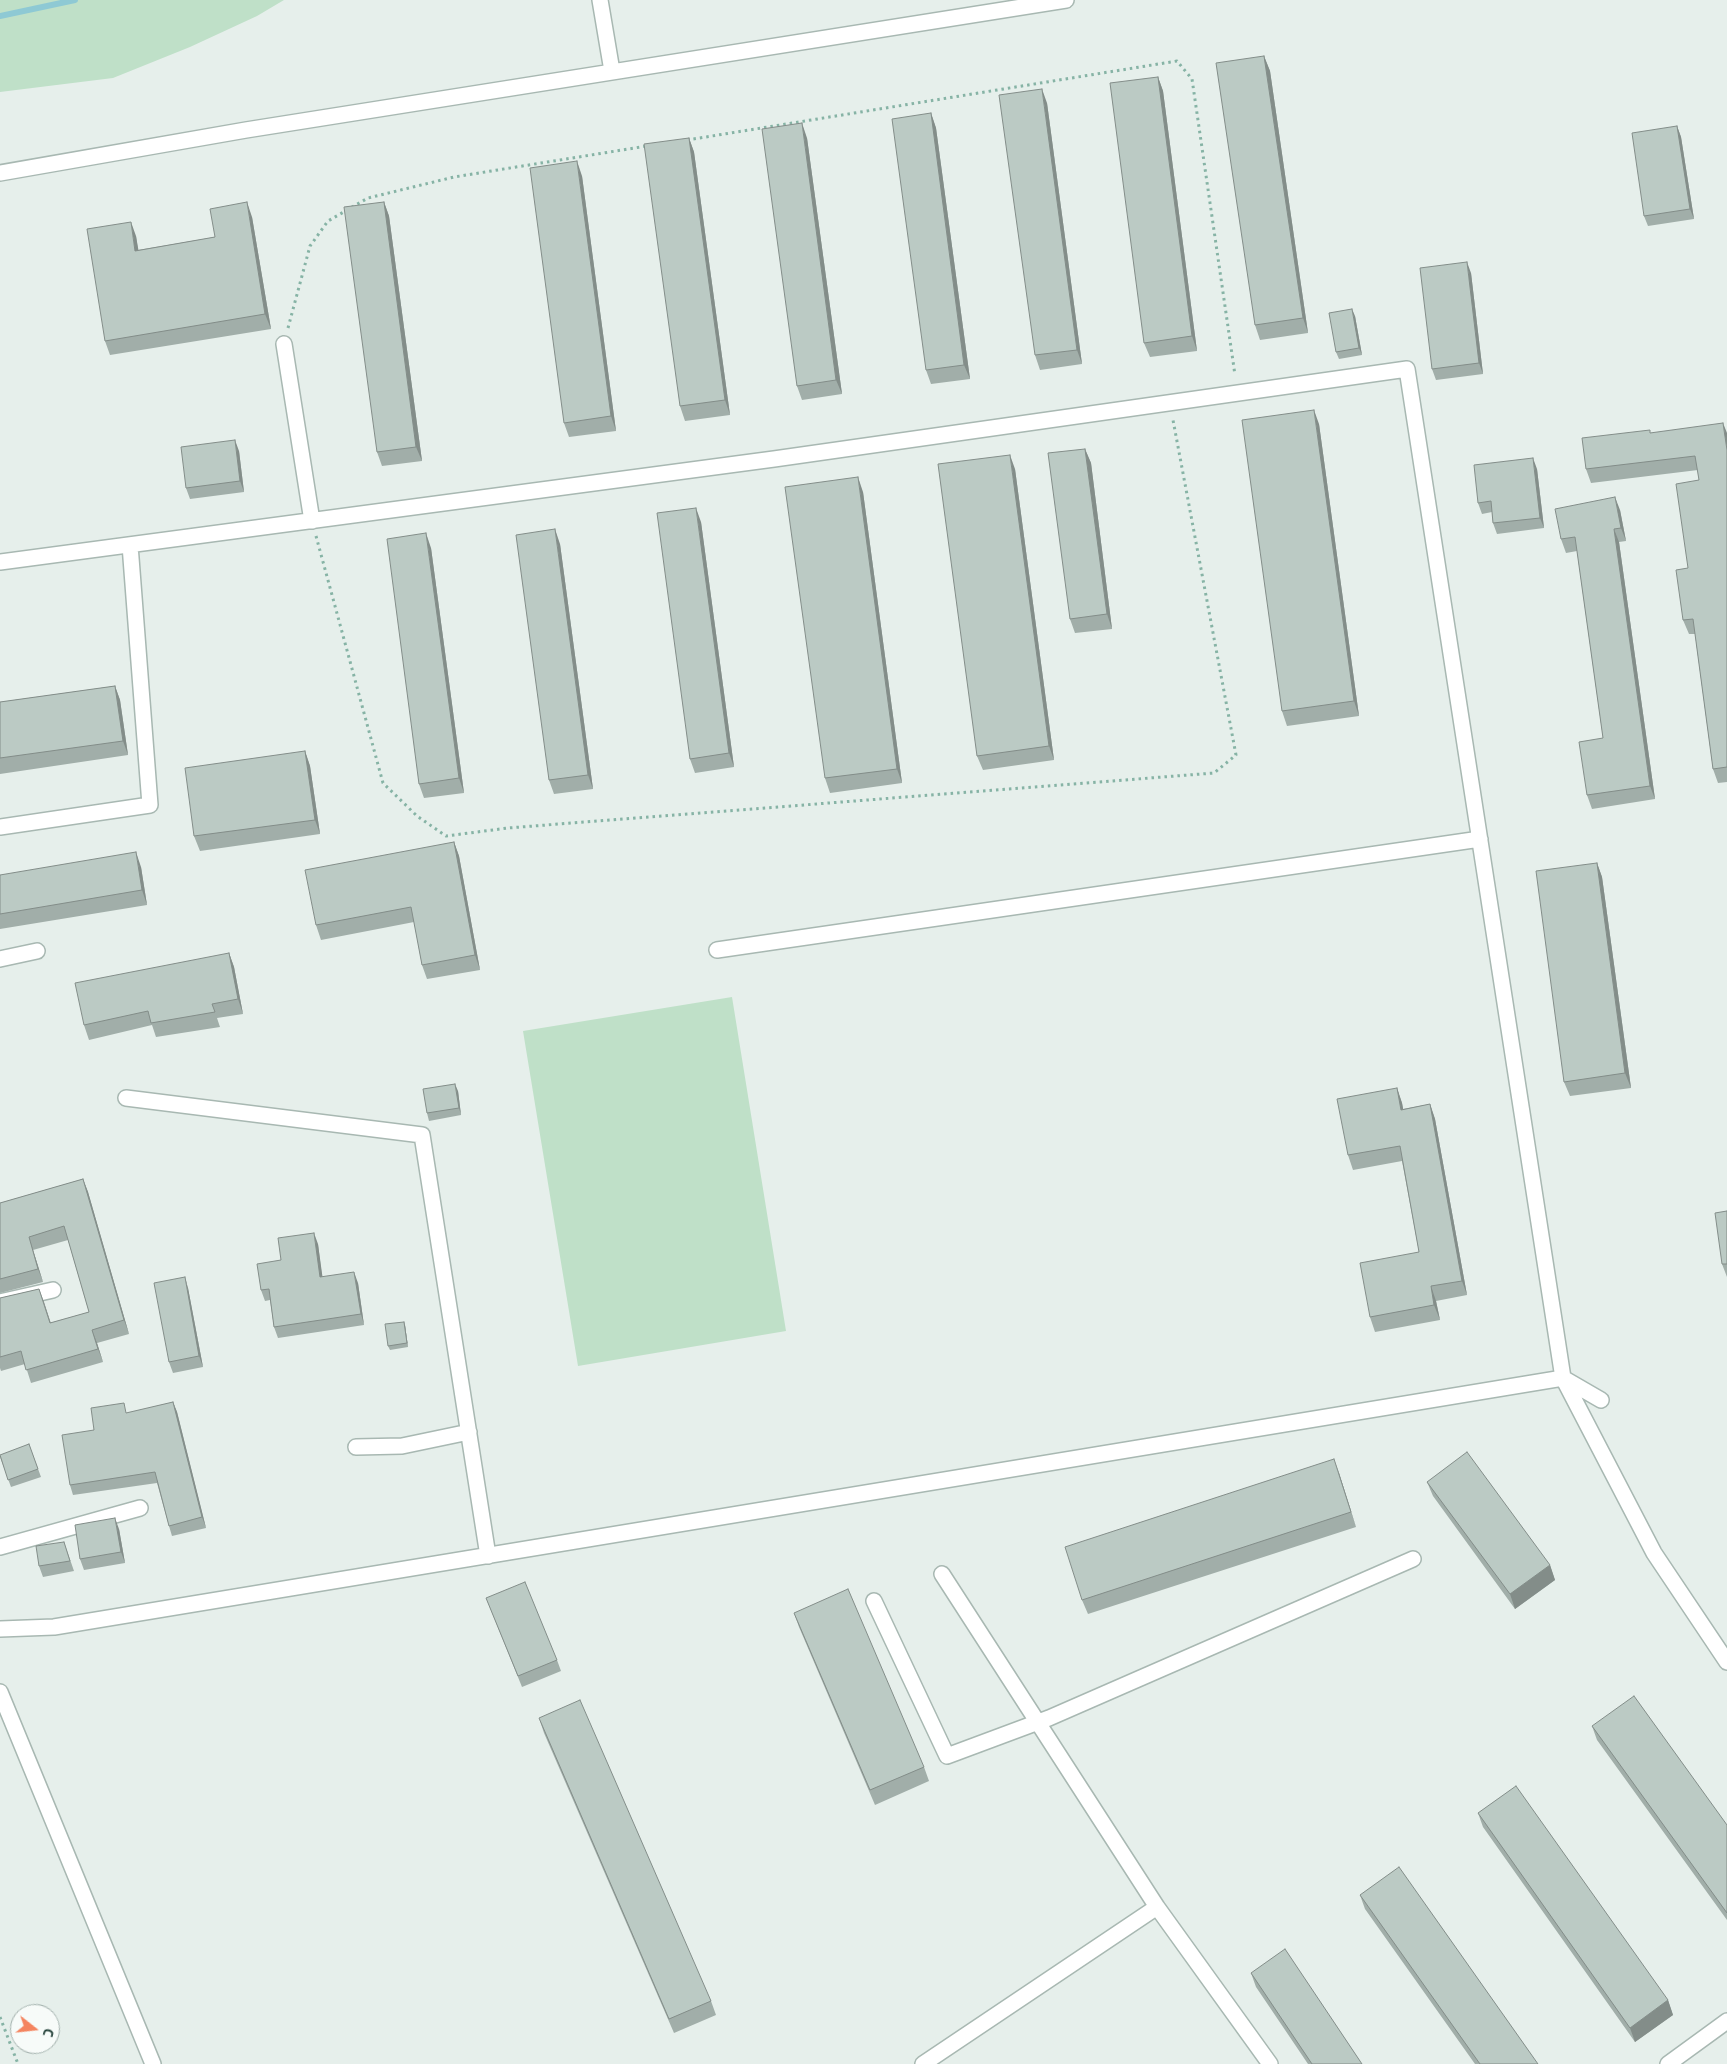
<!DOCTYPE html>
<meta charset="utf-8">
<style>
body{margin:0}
#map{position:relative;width:1727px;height:2064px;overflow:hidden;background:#e6efeb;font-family:"PT Sans",sans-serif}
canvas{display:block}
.north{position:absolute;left:10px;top:2004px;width:50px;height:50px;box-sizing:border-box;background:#f7fbf9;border:1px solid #a3b1ad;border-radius:50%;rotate:106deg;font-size:14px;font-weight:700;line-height:20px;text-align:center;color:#24423a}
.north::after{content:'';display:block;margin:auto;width:18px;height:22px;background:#f4845f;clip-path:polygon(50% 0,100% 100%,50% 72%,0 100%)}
</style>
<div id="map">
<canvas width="1727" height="2064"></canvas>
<div class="north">С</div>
</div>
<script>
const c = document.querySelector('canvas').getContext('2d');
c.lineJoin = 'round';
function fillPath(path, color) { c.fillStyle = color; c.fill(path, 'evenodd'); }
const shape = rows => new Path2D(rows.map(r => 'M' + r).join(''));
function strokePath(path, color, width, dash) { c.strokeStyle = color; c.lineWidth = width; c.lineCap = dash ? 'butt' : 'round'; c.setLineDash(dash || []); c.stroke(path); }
const green = shape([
 [0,0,284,0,257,16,190,47,113,78,0,92],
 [732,997,786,1331,578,1366,523,1031]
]);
const stream = shape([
 [0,16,75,0]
]);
const path = shape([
 [687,140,1177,61,1192,79,1235,375],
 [288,328,310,246,328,221,368,198,454,177,647,146],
 [316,536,383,783,417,816,446,836,508,828,1214,773,1236,755,1173,420],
 [0,2017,18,2064]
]);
const minor = shape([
 [600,0,612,71],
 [0,173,246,130,1066,0],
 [284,344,312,521],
 [0,562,774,459,1407,369,1563,1378,1654,1553,1727,1662],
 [0,827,150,805,130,545],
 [717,950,1480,839],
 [0,959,37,951],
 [126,1098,422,1135,488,1556],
 [0,1302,53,1290],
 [356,1447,402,1446,469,1432],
 [0,1547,140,1508],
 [874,1601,947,1756,1049,1718,1413,1559],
 [0,1629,54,1627,1563,1378,1601,1400],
 [0,1692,153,2064],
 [1157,1907,1270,2064],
 [923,2064,1157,1907,942,1574],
 [1668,2064,1727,2021]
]);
const wall = shape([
 [1264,56,1270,71,1308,333,1260,340,1255,325],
 [1158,77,1163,91,1197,351,1150,357,1144,343],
 [1047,103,1082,364,1040,370,1035,355],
 [931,113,936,128,970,379,931,384,926,370],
 [1677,126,1681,137,1694,219,1648,226,1644,216],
 [689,138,694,152,730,415,685,421,680,406],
 [807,138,842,394,802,400,797,386],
 [582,176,616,431,569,437,564,423],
 [384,202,389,216,422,461,382,466,377,452],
 [252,217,271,329,110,355,105,341,136,236,138,250,215,237],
 [1471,273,1483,374,1436,380,1432,369],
 [1355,316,1362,355,1339,359,1336,352],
 [1319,424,1359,716,1287,726,1282,711],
 [1651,433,1727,433,1727,782,1718,783,1713,769,1695,634,1689,634,1683,620,1688,568,1699,480,1698,470,1591,483,1586,469],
 [1085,449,1091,463,1112,629,1075,633,1070,619],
 [239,451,244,492,190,499,186,488],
 [1015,469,1054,760,983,770,977,756],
 [1537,469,1544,528,1497,534,1493,523,1492,512,1482,514,1478,503],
 [863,492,902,783,830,793,825,778],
 [1620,510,1626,541,1619,542,1655,799,1592,809,1587,795,1603,738,1577,551,1566,553,1561,539],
 [701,522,734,767,695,773,690,759],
 [560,544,593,789,554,794,549,780],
 [431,548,464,793,424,798,419,784],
 [115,686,120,700,128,755,0,774,0,702],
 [305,751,310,766,320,834,200,851,194,836],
 [454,842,459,856,480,970,427,979,422,965,414,922,321,940,316,925],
 [1597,863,1602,877,1631,1088,1570,1096,1564,1082],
 [141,867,147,905,0,929,0,875],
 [229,953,234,967,243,1014,217,1018,220,1027,156,1037,152,1025,89,1040,84,1025],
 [1397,1088,1402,1103,1403,1109,1430,1104,1435,1119,1467,1295,1436,1301,1440,1320,1375,1332,1370,1317,1419,1252,1402,1161,1353,1170,1348,1155],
 [458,1091,461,1115,429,1121,427,1113],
 [83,1179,88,1192,129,1334,97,1343,103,1362,31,1383,25,1364,1,1371,0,1368,0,1298,39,1289,50,1323,89,1312,68,1240,33,1250,43,1282,0,1293,0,1203],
 [1727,1211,1727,1277,1722,1264],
 [318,1244,322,1277,358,1283,364,1325,278,1338,274,1327,270,1300,265,1301,261,1290,281,1260],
 [188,1288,203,1367,173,1373,169,1362],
 [404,1322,405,1325,408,1347,390,1350,388,1346],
 [173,1402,177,1412,206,1528,172,1536,169,1526,157,1483,73,1495,70,1485,94,1430,128,1413],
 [29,1444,41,1477,11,1487,0,1457],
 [1339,1473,1356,1527,1088,1614,1082,1600],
 [1427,1482,1550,1565,1555,1580,1515,1609,1433,1496],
 [119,1529,125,1563,84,1570,80,1559],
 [64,1542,74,1571,43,1577,39,1566],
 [486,1598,557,1660,561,1671,522,1687],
 [794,1613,924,1767,929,1781,875,1805,799,1627],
 [539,1718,711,2001,716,2015,674,2033,544,1733],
 [1592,1726,1727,1825,1727,1920,1597,1740],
 [1478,1813,1668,2000,1673,2015,1635,2042,1483,1827],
 [1360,1895,1538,2064,1475,2064,1365,1909],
 [1251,1973,1362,2064,1308,2064,1256,1987]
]);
const shadedWall = shape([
 [1264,56,1270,71,1308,333,1303,318],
 [1158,77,1163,91,1197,351,1192,336],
 [1042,89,1047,103,1082,364,1077,350],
 [931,113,936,128,970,379,964,365],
 [802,123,807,138,842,394,836,380],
 [1677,126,1681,137,1694,219,1690,209],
 [689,138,694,152,730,415,725,400],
 [577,161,582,176,616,431,611,416],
 [247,202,252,217,271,329,265,314],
 [384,202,389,216,422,461,416,447],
 [131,222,136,236,141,265,135,251],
 [1467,262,1471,273,1483,374,1479,363],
 [1352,309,1355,316,1362,355,1359,348],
 [1314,410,1319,424,1359,716,1354,701],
 [1723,423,1727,433,1727,450],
 [235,440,239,451,244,492,240,481],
 [1085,449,1091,463,1112,629,1107,614],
 [1010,455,1015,469,1054,760,1049,746],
 [1533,458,1537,469,1544,528,1540,518],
 [858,477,863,492,902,783,897,769],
 [1615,497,1620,510,1626,541,1621,528],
 [696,508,701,522,734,767,729,753],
 [555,529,560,544,593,789,588,775],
 [1614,529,1619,542,1655,799,1650,786],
 [426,533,431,548,464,793,459,778],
 [115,686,120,700,128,755,123,741],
 [305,751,310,766,320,834,315,820],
 [454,842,459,856,480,970,475,955],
 [136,852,141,867,147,905,142,890],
 [1597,863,1602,877,1631,1088,1625,1073],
 [229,953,234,967,243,1014,238,999],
 [455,1084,458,1091,461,1115,459,1108],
 [1397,1088,1402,1103,1406,1124,1401,1110],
 [1430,1104,1435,1119,1467,1295,1462,1281],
 [83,1179,88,1192,129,1334,124,1320],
 [314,1233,318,1244,324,1288,320,1277],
 [29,1237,33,1250,43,1282,38,1269],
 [354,1272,358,1283,364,1325,361,1314],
 [185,1277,188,1288,203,1367,199,1356],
 [1431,1286,1436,1301,1440,1320,1434,1305],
 [39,1289,44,1302,55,1336,50,1323],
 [404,1322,405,1325,408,1347,407,1343],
 [92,1330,97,1343,103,1362,98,1349],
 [173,1402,177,1412,206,1528,202,1517],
 [1334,1459,1339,1473,1356,1527,1351,1512],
 [115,1518,119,1529,125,1563,121,1552],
 [1550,1565,1555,1580,1515,1609,1510,1594],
 [1668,2000,1673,2015,1635,2042,1630,2028]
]);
const building = shape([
 [1264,56,1303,318,1255,325,1216,63,1264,56],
 [1158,77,1192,336,1144,343,1110,83,1158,77],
 [1042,89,1077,350,1035,355,999,95,1042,89],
 [931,113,964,365,926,370,892,119,931,113],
 [802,123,836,380,797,386,762,129,802,123],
 [1677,126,1690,209,1644,216,1632,133,1677,126],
 [689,138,725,400,680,406,644,144,689,138],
 [577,161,611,416,564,423,530,168,577,161],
 [247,202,265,314,105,341,87,229,131,222,135,251,215,237,210,209,247,202],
 [384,202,416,447,377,452,344,207,384,202],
 [1467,262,1479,363,1432,369,1420,268,1467,262],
 [1352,309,1359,348,1336,352,1329,313,1352,309],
 [1314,410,1354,701,1282,711,1242,420,1314,410],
 [1723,423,1727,450,1727,767,1713,769,1693,619,1683,620,1676,570,1688,568,1676,484,1699,480,1695,456,1586,469,1582,438,1650,430,1650,433,1723,423],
 [235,440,240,481,186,488,181,447,235,440],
 [1085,449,1107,614,1070,619,1048,453,1085,449],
 [1010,455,1049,746,977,756,938,464,1010,455],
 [1533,458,1540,518,1493,523,1491,501,1478,503,1474,465,1533,458],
 [858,477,897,769,825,778,785,487,858,477],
 [1615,497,1621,528,1614,529,1650,786,1587,795,1579,742,1603,738,1575,537,1561,539,1555,509,1615,497],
 [696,508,729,753,690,759,657,513,696,508],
 [555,529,588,775,549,780,516,535,555,529],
 [426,533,459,778,419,784,387,539,426,533],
 [115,686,123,741,0,758,0,702,115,686],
 [305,751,315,820,194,836,185,768,305,751],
 [454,842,475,955,422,965,411,907,316,925,305,870,454,842],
 [136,852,142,890,0,914,0,875,136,852],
 [1597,863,1625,1073,1564,1082,1536,871,1597,863],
 [229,953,238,999,212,1004,215,1012,151,1023,148,1011,84,1025,75,983,229,953],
 [455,1084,459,1108,427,1113,423,1089,455,1084],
 [1397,1088,1401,1110,1430,1104,1462,1281,1431,1286,1434,1305,1370,1317,1360,1263,1419,1252,1400,1146,1348,1155,1337,1099,1397,1088],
 [83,1179,124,1320,92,1330,98,1349,26,1370,21,1351,0,1357,0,1298,39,1289,50,1323,89,1312,64,1226,29,1237,38,1269,0,1279,0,1203,83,1179],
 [1727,1211,1727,1264,1722,1264,1715,1213,1727,1211],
 [314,1233,320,1277,354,1272,361,1314,274,1327,269,1289,261,1290,257,1264,281,1260,278,1238,314,1233],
 [185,1277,199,1356,169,1362,154,1283,185,1277],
 [404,1322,407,1343,388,1346,385,1324,404,1322],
 [173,1402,202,1517,169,1526,155,1472,70,1485,62,1435,94,1430,91,1408,124,1403,126,1413,173,1402],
 [29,1444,38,1469,8,1480,0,1455,29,1444],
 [1467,1452,1550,1565,1510,1594,1427,1482,1467,1452],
 [1334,1459,1351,1512,1082,1600,1065,1547,1334,1459],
 [115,1518,121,1552,80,1559,75,1525,115,1518],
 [64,1542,70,1561,39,1566,36,1546,64,1542],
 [525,1582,557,1660,518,1676,486,1598,525,1582],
 [848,1589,924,1767,870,1790,794,1613,848,1589],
 [1634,1696,1727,1825,1727,1913,1592,1726,1634,1696],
 [580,1700,711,2001,669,2019,539,1718,580,1700],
 [1516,1786,1668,2000,1630,2028,1478,1813,1516,1786],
 [1399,1867,1538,2064,1480,2064,1360,1895,1399,1867],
 [1285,1949,1362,2064,1312,2064,1251,1973,1285,1949]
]);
fillPath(green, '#bfe0c8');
strokePath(stream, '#8ec9d4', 6);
strokePath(minor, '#a8b8b2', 18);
strokePath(path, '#86b3a5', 3, [2.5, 4]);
strokePath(minor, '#fff', 15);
fillPath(wall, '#a1aea9');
fillPath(shadedWall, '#838d89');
fillPath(building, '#bbcac4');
strokePath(building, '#838d89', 1);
</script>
